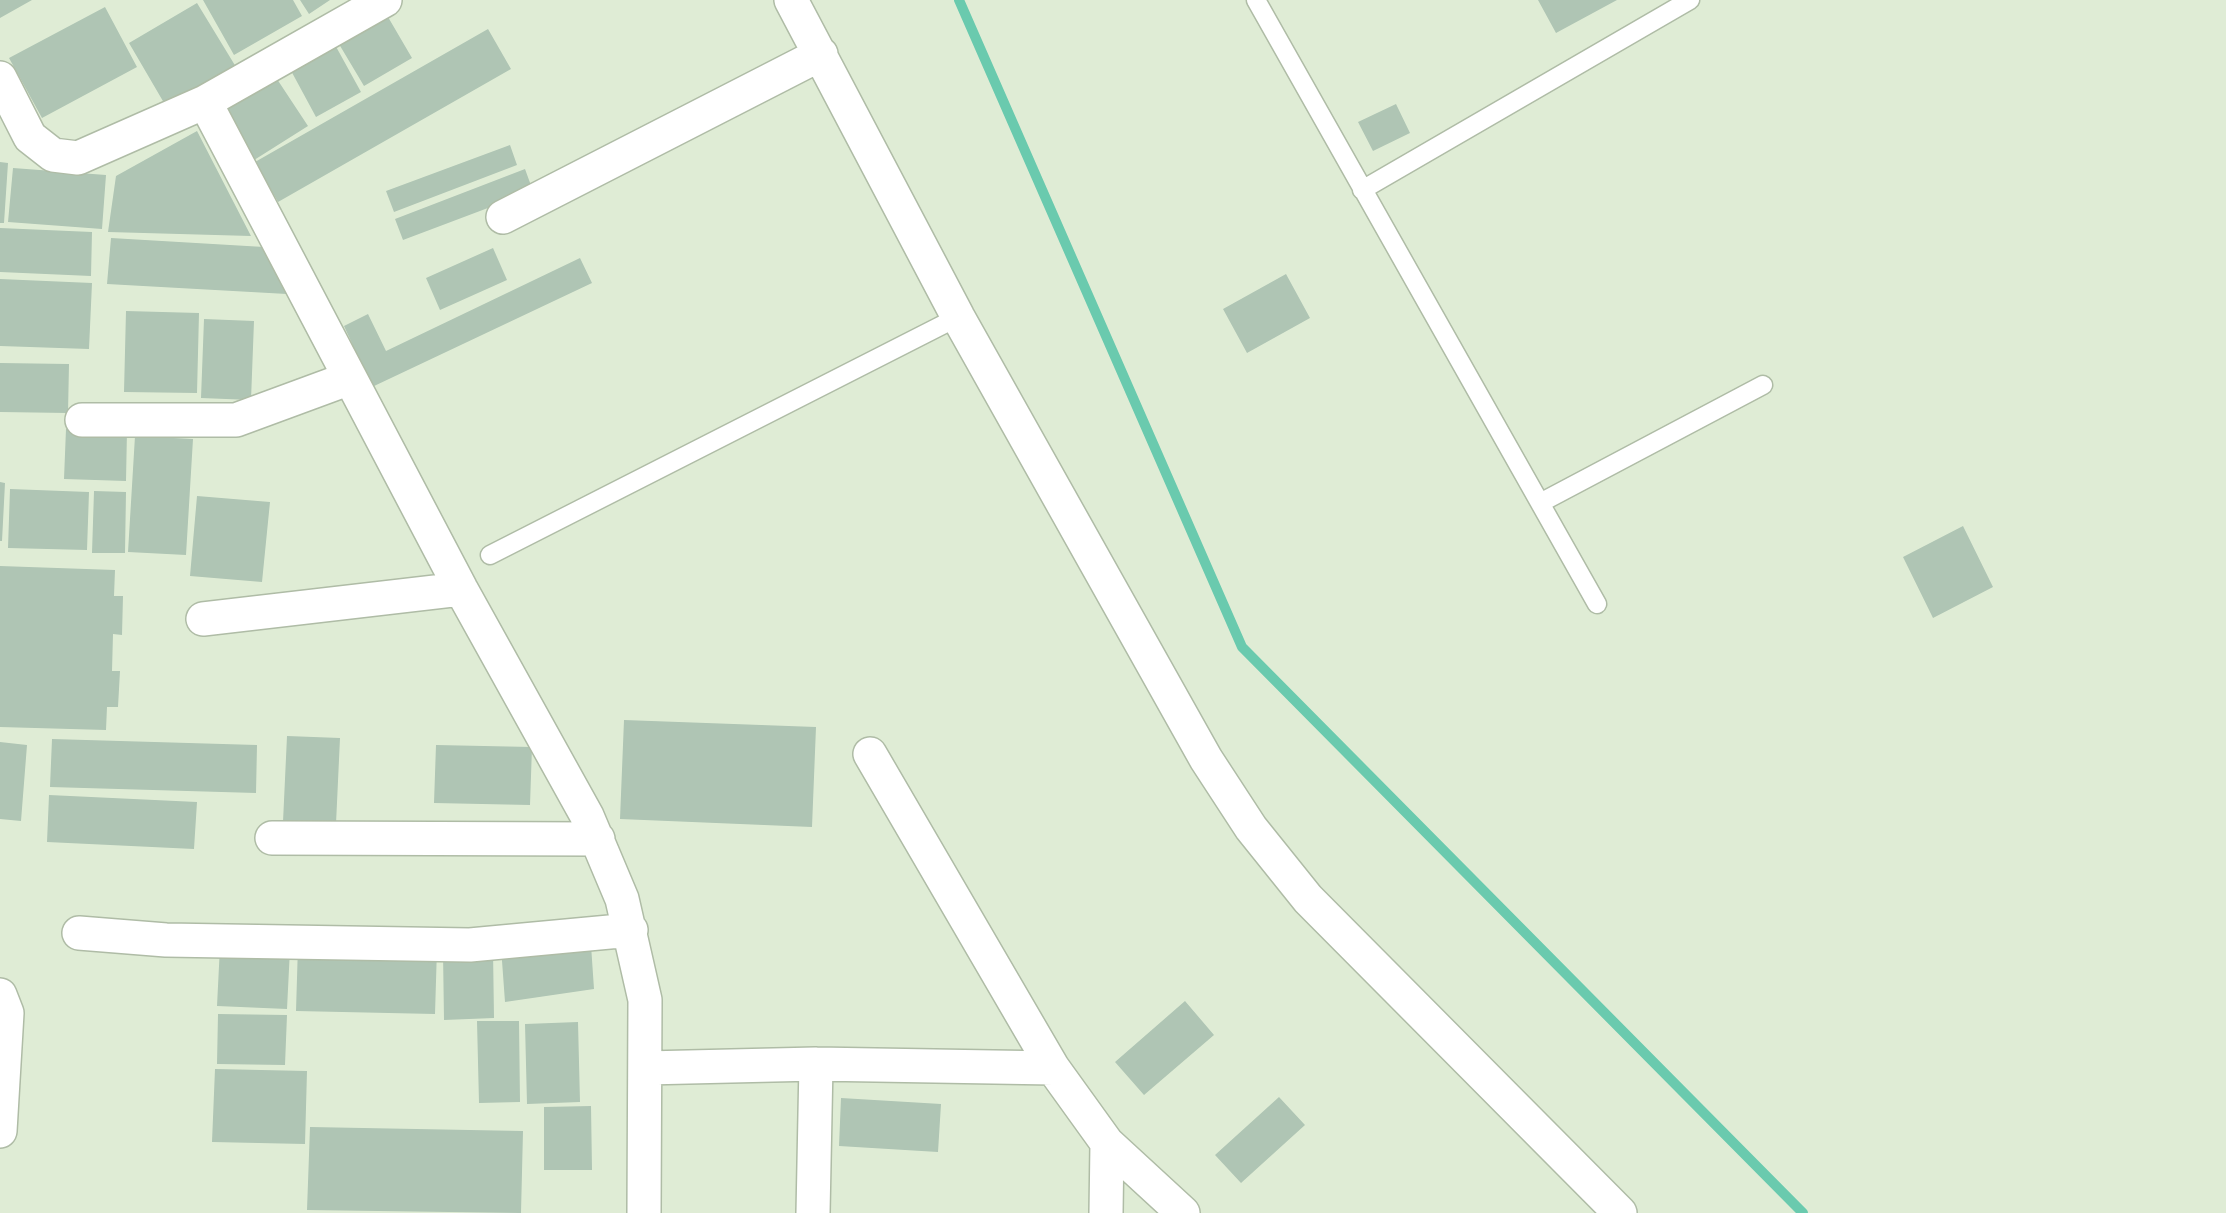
<!DOCTYPE html>
<style>
body{margin:0}
canvas{display:block;background:#dfecd5}
</style>
<canvas width="2226" height="1213"></canvas>
<script>
const c = document.querySelector('canvas').getContext('2d');
c.lineJoin = 'round';
const shape = rows => new Path2D(rows.map(r => 'M' + r).join(''));
function strokePath(path, color, width, dash) { c.strokeStyle = color; c.lineWidth = width; c.lineCap = dash ? 'butt' : 'round'; c.setLineDash(dash || []); c.stroke(path); }
function fillPath(path, color) { c.fillStyle = color; c.fill(path, 'evenodd'); }
const stream = shape([
 [959,0,1242,647,1803,1213]
]);
const building = shape([
 [0,0,32,0,0,18],
 [203,0,293,0,302,16,234,55],
 [300,0,330,0,309,14],
 [1538,0,1617,0,1556,33],
 [197,3,236,67,167,108,129,43],
 [381,5,412,58,364,86,333,34],
 [105,7,137,67,42,118,9,58],
 [488,29,511,69,278,202,255,162],
 [334,43,361,92,316,117,289,67],
 [275,76,308,126,251,162,218,111],
 [1396,104,1410,133,1373,151,1358,122],
 [197,131,251,236,108,232,116,176],
 [510,145,517,165,394,212,386,191],
 [0,162,8,163,4,223,0,223],
 [13,168,106,175,102,229,8,222],
 [525,169,533,191,403,240,395,219],
 [0,228,92,232,91,276,0,272],
 [111,238,264,247,287,294,107,284],
 [493,248,507,280,440,310,426,278],
 [580,258,592,283,372,387,344,326,368,314,386,351],
 [1286,274,1310,318,1247,353,1223,309],
 [0,279,92,283,89,349,0,346],
 [126,311,199,313,197,393,124,392],
 [204,319,254,321,251,400,201,398],
 [0,363,69,364,68,413,0,412],
 [66,429,127,430,126,481,64,479],
 [135,436,193,439,186,555,128,552],
 [0,482,5,483,2,541,0,541],
 [10,489,89,492,87,550,8,548],
 [94,491,126,492,125,553,92,553],
 [197,496,270,502,262,582,190,576],
 [1963,526,1993,587,1933,618,1903,557],
 [0,566,115,570,114,596,123,596,122,635,113,634,112,671,120,671,118,707,107,707,106,730,0,727],
 [624,720,816,727,812,827,620,819],
 [287,736,340,738,336,824,283,822],
 [52,739,257,745,256,793,50,787],
 [0,742,27,745,21,821,0,819],
 [436,745,532,747,530,805,434,803],
 [49,795,197,802,194,849,47,842],
 [298,945,437,948,435,1014,296,1011],
 [591,945,594,989,505,1002,501,947],
 [220,946,290,949,287,1009,217,1006],
 [493,950,494,1018,444,1020,443,952],
 [1185,1001,1214,1035,1144,1095,1115,1062],
 [218,1014,287,1015,285,1065,217,1064],
 [477,1021,519,1021,520,1102,479,1103],
 [578,1022,580,1102,527,1104,525,1024],
 [215,1069,307,1071,305,1144,212,1142],
 [1279,1097,1305,1125,1241,1183,1215,1155],
 [841,1098,941,1104,938,1152,839,1146],
 [591,1106,592,1170,544,1170,544,1107],
 [310,1127,523,1131,521,1213,307,1210]
]);
const lane = shape([
 [1256,0,1597,604],
 [1362,190,1690,0],
 [1540,503,1763,385],
 [490,555,958,317]
]);
const street = shape([
 [791,0,958,317,1206,759,1251,828,1308,899,1620,1213],
 [0,78,30,137,53,155,78,158,205,102,385,0],
 [205,102,461,589,587,816,622,899,645,1000,644,1213],
 [503,217,821,54],
 [82,420,236,420,350,378],
 [203,619,461,589],
 [870,754,1053,1068,1107,1143,1183,1213],
 [272,838,598,839],
 [79,933,166,940,470,945,631,930],
 [0,995,7,1013,0,1131],
 [646,1068,816,1064,1053,1068],
 [813,1213,816,1064],
 [1106,1213,1107,1143]
]);
strokePath(stream, '#6acaae', 10);
fillPath(building, '#afc5b4');
strokePath(lane, '#afbca6', 21);
strokePath(street, '#afbca6', 36);
strokePath(lane, '#fff', 18);
strokePath(street, '#fff', 33);
</script>
